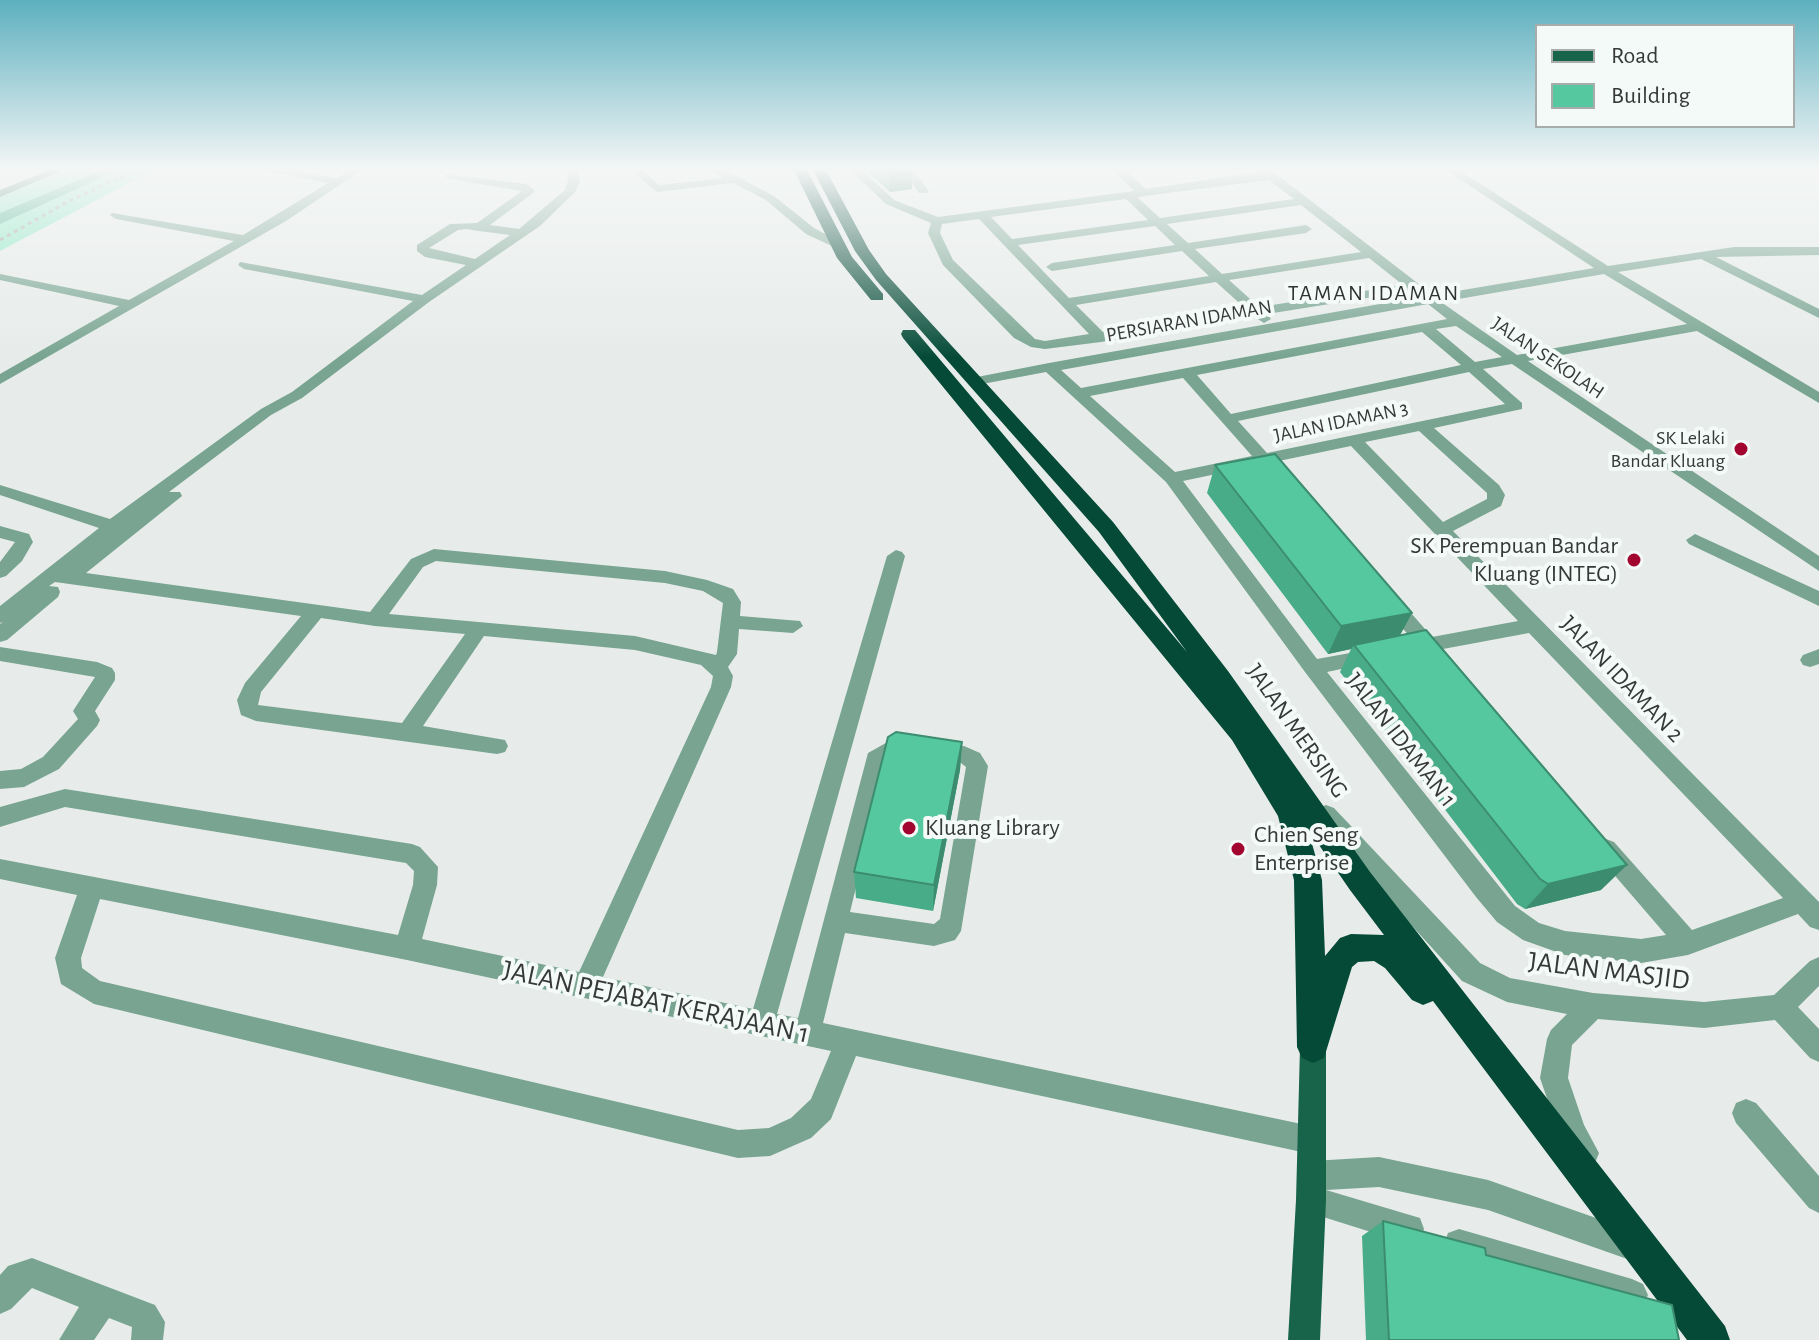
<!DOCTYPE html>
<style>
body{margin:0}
#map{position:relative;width:1819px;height:1340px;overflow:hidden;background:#e7ecea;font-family:"Alegreya Sans",sans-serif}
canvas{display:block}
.legend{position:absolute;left:1535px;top:24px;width:260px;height:104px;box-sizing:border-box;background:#f4faf7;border:2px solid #a8adab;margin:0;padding:10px 14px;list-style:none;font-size:24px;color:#363938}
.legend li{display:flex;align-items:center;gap:16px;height:40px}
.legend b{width:40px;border:2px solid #a8adab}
</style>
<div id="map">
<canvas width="1819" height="1340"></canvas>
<ul class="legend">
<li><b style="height:10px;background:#18644b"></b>Road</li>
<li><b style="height:22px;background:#55c89f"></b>Building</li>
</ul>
</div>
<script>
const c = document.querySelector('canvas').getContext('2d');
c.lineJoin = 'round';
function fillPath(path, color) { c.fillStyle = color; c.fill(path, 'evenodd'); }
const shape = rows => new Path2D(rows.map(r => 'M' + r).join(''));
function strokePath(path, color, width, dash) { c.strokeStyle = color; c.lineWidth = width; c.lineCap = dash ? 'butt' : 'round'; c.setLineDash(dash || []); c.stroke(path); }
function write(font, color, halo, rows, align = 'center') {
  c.font = font + ' "Alegreya Sans",sans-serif'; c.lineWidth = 8; c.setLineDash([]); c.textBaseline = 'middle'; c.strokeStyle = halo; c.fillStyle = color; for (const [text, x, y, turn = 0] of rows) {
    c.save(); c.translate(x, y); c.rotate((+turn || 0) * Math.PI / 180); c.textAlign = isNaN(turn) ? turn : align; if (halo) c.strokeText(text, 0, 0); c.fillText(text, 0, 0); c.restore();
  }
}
const green = shape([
 [64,170,154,170,0,251,0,197]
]);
const water = shape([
 [102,170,118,170,0,224,0,213]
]);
const path = shape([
 [0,240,69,201,137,170]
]);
const minor = shape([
 [261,170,288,170,337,178,349,170,362,170,286,221,0,384,0,374,119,306,0,280,0,274,129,300,234,241,116,219,110,215,112,213,243,235,328,183,261,170],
 [567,170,578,170,580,180,576,191,540,226,429,302,302,398,271,415,169,492,180,492,182,496,86,573,370,612,411,559,434,549,665,571,707,580,733,589,741,602,740,616,800,621,803,626,793,633,739,629,737,654,728,667,733,676,731,687,603,977,753,1009,887,556,896,550,902,552,905,556,777,1014,798,1018,868,753,893,739,964,746,980,753,988,766,961,931,955,940,934,946,845,933,823,1023,1311,1126,1321,1130,1325,1140,1321,1150,1311,1154,856,1056,831,1119,811,1138,770,1156,738,1158,94,1004,61,984,55,958,77,895,0,879,0,859,398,935,413,885,414,871,406,863,65,807,0,827,0,807,65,789,412,844,420,847,438,867,437,885,422,939,579,972,711,687,713,676,701,665,635,650,484,636,423,726,505,740,508,746,505,752,497,754,256,721,241,715,237,700,245,683,301,616,55,582,49,586,58,587,60,592,58,597,7,640,0,642,0,624,3,622,0,623,0,606,99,528,0,495,0,485,110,519,261,409,292,392,413,301,244,269,238,265,240,262,422,295,466,265,425,257,417,251,417,245,450,224,477,223,522,191,450,179,444,176,446,174,527,184,535,191,533,193,490,225,519,229,565,190,568,180,567,170],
 [466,229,479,231,510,235,475,259,429,248,458,230,466,229],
 [436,561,665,583,703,591,723,603,717,652,716,655,635,636,389,614,423,567,436,561],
 [321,618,375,626,465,634,402,723,258,705,261,692,321,618],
 [896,757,961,763,966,767,940,919,934,924,850,912,886,764,896,757],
 [100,899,407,960,831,1051,811,1099,791,1118,769,1128,738,1130,100,981,82,968,81,958,100,899],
 [630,170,642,170,659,185,723,178,711,170,725,170,774,196,814,228,844,244,834,247,806,234,766,200,733,183,657,192,630,170],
 [850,170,862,170,894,200,938,217,1134,191,1113,170,1125,170,1146,189,1271,170,1433,295,1594,268,1446,170,1459,170,1608,266,1734,247,1819,247,1819,255,1716,257,1819,309,1819,318,1701,259,1618,272,1819,392,1819,403,1697,331,1528,361,1819,556,1819,571,1512,364,1483,369,1522,403,1522,409,1434,428,1499,485,1505,495,1501,506,1453,531,1819,902,1819,930,1810,927,1798,914,1688,955,1641,963,1565,955,1523,940,1497,922,1476,897,1305,672,1166,482,1046,372,977,385,970,381,977,377,1049,363,1419,297,1411,291,1267,314,1271,319,1264,323,1253,316,1101,342,1045,349,1031,347,1014,338,943,265,928,233,931,223,886,204,850,170],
 [1269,180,1294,199,1160,218,1137,197,1269,180],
 [1126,199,1148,220,1012,239,991,217,1126,199],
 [1301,205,1361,252,1222,274,1195,249,1306,233,1312,229,1306,225,1188,243,1167,224,1301,205],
 [979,219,1089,334,1045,341,1035,339,953,260,940,233,942,224,979,219],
 [1155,226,1175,245,1052,263,1046,267,1052,271,1182,251,1209,276,1069,298,1018,245,1155,226],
 [1369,258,1403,285,1259,307,1229,280,1369,258],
 [1604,274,1687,324,1517,355,1441,302,1604,274],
 [1216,282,1246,309,1103,332,1076,305,1216,282],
 [1428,304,1447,319,1081,388,1061,370,1428,304],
 [1456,326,1502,357,1475,362,1436,329,1456,326],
 [1422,332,1461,365,1231,414,1197,375,1422,332],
 [1469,372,1505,404,1267,453,1238,421,1469,372],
 [1183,378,1222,422,1252,456,1175,472,1090,396,1183,378],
 [1419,431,1487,493,1487,499,1443,522,1365,442,1419,431],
 [1351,446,1518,621,1432,637,1397,597,1383,597,1381,602,1383,607,1414,641,1409,647,1412,652,1424,653,1435,660,1442,658,1443,649,1529,633,1783,898,1692,930,1614,842,1606,839,1598,842,1594,849,1598,856,1666,935,1641,939,1565,931,1539,923,1515,906,1327,672,1379,661,1382,656,1379,651,1372,649,1317,659,1183,481,1259,465,1272,480,1278,481,1286,476,1274,462,1351,446],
 [902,170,913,170,929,191,927,193,919,193,902,170],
 [0,526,29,534,33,542,22,561,6,576,0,578,0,562,15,542,0,538,0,526],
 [1695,534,1819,591,1819,606,1689,544,1686,540,1695,534],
 [0,647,97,662,112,668,115,673,115,680,95,711,100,720,97,726,59,769,24,787,0,789,0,771,21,769,43,757,78,719,73,711,95,677,0,661,0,647],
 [1819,649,1819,664,1810,667,1803,665,1800,660,1803,655,1819,649],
 [1326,805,1334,808,1480,963,1510,978,1593,993,1704,1002,1774,995,1810,961,1819,957,1819,986,1798,1007,1819,1029,1819,1062,1810,1058,1775,1020,1704,1028,1598,1019,1572,1045,1568,1078,1584,1125,1599,1153,1595,1163,1585,1167,1575,1163,1559,1133,1540,1078,1547,1039,1551,1030,1567,1014,1507,1002,1462,981,1318,822,1315,815,1318,808,1326,805],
 [1746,1099,1756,1103,1819,1176,1819,1213,1809,1208,1736,1123,1732,1113,1736,1103,1746,1099],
 [1379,1157,1488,1180,1633,1231,1644,1235,1648,1246,1644,1257,1633,1261,1488,1210,1379,1187,1326,1190,1420,1218,1424,1229,1420,1240,1409,1244,1301,1210,1296,1200,1301,1190,1305,1188,1297,1176,1302,1166,1312,1161,1379,1157],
 [1459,1229,1632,1279,1643,1284,1648,1295,1643,1306,1632,1311,1459,1259,1448,1255,1444,1244,1448,1233,1459,1229],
 [32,1258,155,1305,165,1322,163,1340,131,1340,132,1327,109,1318,94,1340,59,1340,79,1307,32,1288,11,1309,0,1314,0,1275,8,1266,32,1258]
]);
const major = shape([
 [49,170,64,170,0,197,0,190,49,170],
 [1313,1034,1322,1038,1326,1047,1326,1200,1320,1340,1288,1340,1296,1200,1300,1047,1304,1038,1313,1034]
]);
const highway = shape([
 [794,170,807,170,852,257,883,294,883,300,871,300,837,258,794,170],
 [813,170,826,170,869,250,886,274,1113,522,1228,671,1370,872,1725,1326,1730,1340,1687,1340,1433,1001,1423,1005,1412,1000,1385,968,1374,961,1358,962,1352,967,1324,1058,1313,1063,1302,1058,1297,1047,1294,880,1278,816,1232,740,903,338,901,334,903,330,915,330,1187,652,1099,532,876,280,855,251,813,170],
 [1308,829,1350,890,1384,935,1351,934,1340,938,1325,956,1322,880,1308,829]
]);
const wall = shape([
 [866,170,912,170,912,189,890,192],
 [1215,465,1400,636,1601,890,1525,909,1517,904,1340,672,1351,649,1328,654,1207,493],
 [962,742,960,770,933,911,856,898,854,872],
 [1383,1221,1486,1255,1679,1340,1366,1340,1362,1236]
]);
const shadedWall = shape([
 [890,170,912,170,912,189,890,192],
 [1412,613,1397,641,1354,645,1351,649,1328,654,1341,626],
 [962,742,960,770,933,911,934,885],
 [1627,865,1601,890,1525,909,1548,884]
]);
const building = shape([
 [1275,454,1412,613,1341,626,1215,465,1275,454],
 [1426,630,1627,865,1548,884,1540,879,1354,645,1426,630],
 [896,732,962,742,934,885,854,872,888,737,896,732],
 [1383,1221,1485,1248,1486,1255,1672,1305,1679,1340,1389,1340,1383,1221]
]);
const markers = [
 [1741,449,8,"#a30531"],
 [1634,560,8,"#a30531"],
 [909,828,8,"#a30531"],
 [1238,849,8,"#a30531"]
];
const farStreetnames = [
 ["PERSIARAN IDAMAN",1189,321,-10],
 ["JALAN SEKOLAH",1548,358,34],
 ["JALAN IDAMAN 3",1341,422,-12]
];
const farPoinames = [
 ["SK Lelaki",1725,438],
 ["Bandar Kluang",1725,461]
];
const farNeighbourhoodnames = [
 ["TAMAN IDAMAN",1374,293]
];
const poiNames = [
 ["SK Perempuan Bandar",1618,546,"right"],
 ["Kluang (INTEG)",1618,574,"right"],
 ["Kluang Library",925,828],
 ["Chien Seng",1254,835],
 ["Enterprise",1254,863]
];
const streetNames = [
 ["JALAN IDAMAN 2",1622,679,46],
 ["JALAN MERSING",1297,731,55],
 ["JALAN IDAMAN 1",1401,740,52]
];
const nearStreetnames = [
 ["JALAN MASJID",1609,971,7],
 ["JALAN PEJABAT KERAJAAN 1",656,1002,12]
];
fillPath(green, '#81e8c0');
fillPath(water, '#2ea981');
strokePath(path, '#989c9a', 3, [4, 4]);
fillPath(minor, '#78a491');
fillPath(major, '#18644b');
fillPath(highway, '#044a36');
fillPath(wall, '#49ac89');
fillPath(shadedWall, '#3c8c6f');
fillPath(building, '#55c89f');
strokePath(building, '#3c8c6f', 2);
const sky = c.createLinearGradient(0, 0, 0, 358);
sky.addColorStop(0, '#5db0bf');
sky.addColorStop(0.47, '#f4f6f6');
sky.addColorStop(1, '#f4f6f600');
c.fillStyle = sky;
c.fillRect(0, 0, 1819, 358);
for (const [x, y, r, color] of markers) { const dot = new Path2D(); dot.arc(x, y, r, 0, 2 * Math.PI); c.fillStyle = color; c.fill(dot); strokePath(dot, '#f4faf7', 3); }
write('20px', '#363938', '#f4faf7', farStreetnames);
write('20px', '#363938', '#f4faf7', farPoinames, 'right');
c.letterSpacing = '2px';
write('22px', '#2f3331', '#f4faf7', farNeighbourhoodnames);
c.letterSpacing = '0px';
write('24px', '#363938', '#f4faf7', poiNames, 'left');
write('24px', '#363938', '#f4faf7', streetNames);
write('28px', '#363938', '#f4faf7', nearStreetnames);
</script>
